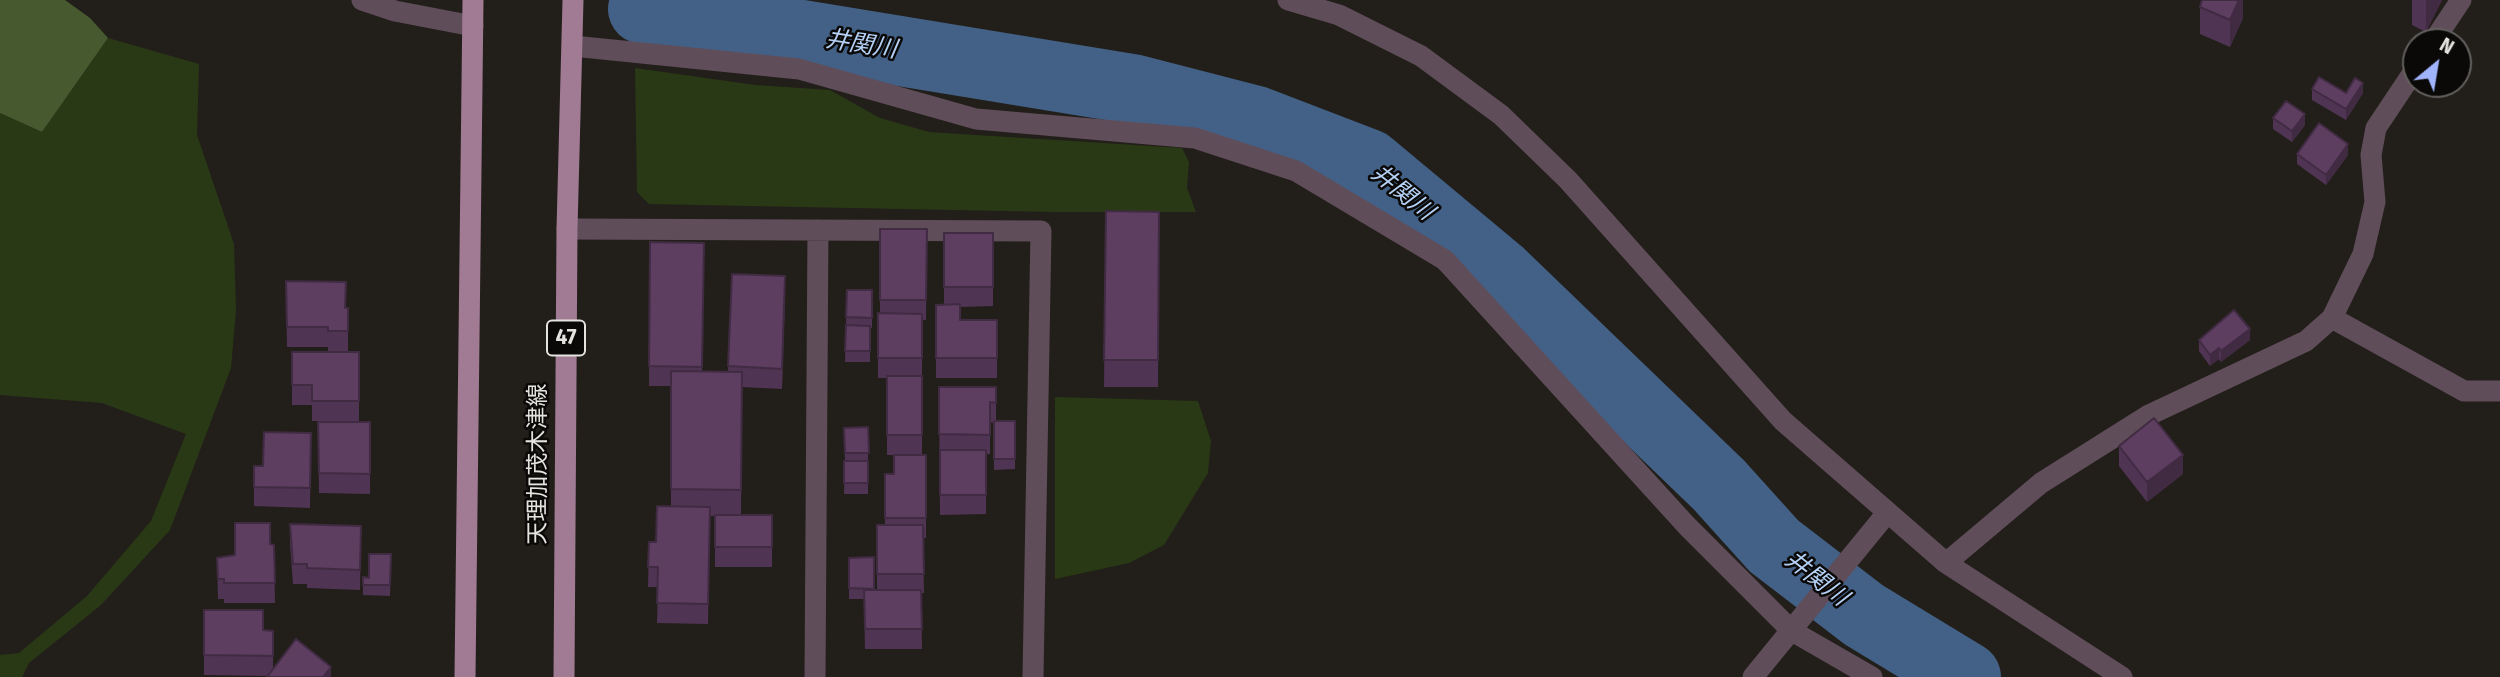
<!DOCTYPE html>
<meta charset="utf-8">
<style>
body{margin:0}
#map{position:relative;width:2500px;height:677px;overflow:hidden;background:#221f1a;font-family:"Fira Sans",sans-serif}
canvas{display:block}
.north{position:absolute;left:2402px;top:28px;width:70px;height:70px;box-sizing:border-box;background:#0a0907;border:2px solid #62605e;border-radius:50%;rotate:30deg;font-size:19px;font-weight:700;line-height:28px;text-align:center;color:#e5e3e0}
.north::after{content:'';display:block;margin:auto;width:24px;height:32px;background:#a0b3fd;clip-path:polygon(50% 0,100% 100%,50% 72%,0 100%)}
</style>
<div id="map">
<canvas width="2500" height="677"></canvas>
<div class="north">N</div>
</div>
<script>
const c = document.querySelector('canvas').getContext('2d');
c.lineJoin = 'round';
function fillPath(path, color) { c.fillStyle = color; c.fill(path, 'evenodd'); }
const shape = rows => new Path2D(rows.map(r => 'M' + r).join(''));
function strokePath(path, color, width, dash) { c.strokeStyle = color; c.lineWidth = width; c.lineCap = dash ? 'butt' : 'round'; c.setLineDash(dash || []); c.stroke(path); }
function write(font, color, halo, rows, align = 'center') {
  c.font = font + ' "Fira Sans","Noto Sans JP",sans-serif'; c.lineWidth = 5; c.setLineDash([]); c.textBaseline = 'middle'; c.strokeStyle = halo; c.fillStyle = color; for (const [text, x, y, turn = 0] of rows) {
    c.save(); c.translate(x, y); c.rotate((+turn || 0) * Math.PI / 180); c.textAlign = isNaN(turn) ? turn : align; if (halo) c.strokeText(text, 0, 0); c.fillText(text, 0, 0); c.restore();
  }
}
const green = shape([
 [108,38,199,64,197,135,234,244,236,310,231,368,170,530,101,605,29,663,22,677,0,677,0,655,19,653,87,596,151,521,186,434,102,403,0,395,0,113,42,132],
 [635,68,755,85,830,90,880,118,929,132,1182,148,1189,162,1187,188,1196,212,1055,212,649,204,637,192],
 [1055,397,1198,401,1211,441,1208,473,1164,545,1129,563,1055,579]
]);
const forest = shape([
 [0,0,65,0,90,18,108,38,42,132,0,113]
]);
const river = shape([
 [643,9,1132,89,1256,121,1368,164,1500,274,1719,485,1774,546,1864,615,1966,677]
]);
const minor = shape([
 [362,0,395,11,473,26],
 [1288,0,1339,15,1421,56,1501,115,1568,180,1783,421,1946,563,2122,677],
 [2433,42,2461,0],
 [573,46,799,69,976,119,1195,138,1296,171,1445,260,1687,526,1792,631,1872,677],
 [567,229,1041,231,1033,677],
 [2332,318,2464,391,2500,391],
 [1946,563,2041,483,2149,415,2306,341,2332,318,2363,254,2375,202,2371,155,2376,128,2416,68],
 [815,677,818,230],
 [1753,677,1887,513]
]);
const major = shape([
 [465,677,473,0],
 [564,677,567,229,573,0]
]);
const wall = shape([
 [2243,0,2243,18,2230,47,2200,34,2200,7],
 [2412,0,2442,0,2426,32,2412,25],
 [2312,89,2346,93,2363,93,2346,120,2312,100],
 [2273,118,2305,125,2292,142,2273,129],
 [2297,154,2348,155,2326,185,2297,164],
 [1106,211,1159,212,1158,387,1104,387],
 [880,229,927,229,926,320,922,320,922,455,926,455,926,538,923,538,924,593,921,593,922,649,865,649,864,599,849,599,849,558,874,557,874,590,877,590,877,525,885,525,885,474,894,474,894,455,887,455,887,378,878,378,878,313,880,313],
 [944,233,993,233,993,306,960,307,960,320,997,320,997,378,936,378,936,305,944,304],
 [650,242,704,243,702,372,728,372,732,274,785,296,782,389,742,387,741,515,772,515,772,567,715,567,715,516,710,516,708,624,657,623,658,587,648,587,649,542,656,542,671,506,671,386,649,386],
 [286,281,345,308,348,308,348,351,328,351,328,347,287,347],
 [847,290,872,290,872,328,870,328,870,362,845,362],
 [2199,340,2250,340,2221,362,2219,359,2210,366,2199,351],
 [292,352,359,352,359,421,312,421,312,405,292,405],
 [939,387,996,387,996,421,1015,421,1015,469,994,470,994,423,990,422,990,454,986,454,986,514,940,515],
 [318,422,370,422,370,494,319,493],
 [868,427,868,494,844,494,845,461,844,428],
 [311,433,310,508,254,506,254,466,263,466],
 [2119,446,2183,474,2147,502,2119,466],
 [290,524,361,526,360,590,307,588,307,584,293,584,290,544],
 [270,544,274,545,275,603,224,603,224,599,218,599,217,558,235,555],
 [391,554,390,596,363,595,363,577,369,578],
 [204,610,263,630,273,631,273,669,331,677,204,675]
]);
const shadedWall = shape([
 [2235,0,2243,0,2243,18,2230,47,2230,20],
 [2426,0,2442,0,2426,32],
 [2363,83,2363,93,2346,120,2346,109],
 [2305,114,2305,125,2292,142,2292,131],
 [2348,144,2348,155,2326,185,2326,175],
 [785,276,785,296,782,389,782,369],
 [2250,329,2250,340,2221,362,2221,351],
 [2219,348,2219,359,2210,366,2210,355],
 [2183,455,2183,474,2147,502,2147,482],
 [331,667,331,677,323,677]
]);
const building = shape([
 [2202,0,2239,0,2230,20,2200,7,2202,0],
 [2319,77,2346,93,2355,78,2363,83,2346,109,2312,89,2319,77],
 [2286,101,2305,114,2292,131,2273,118,2286,101],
 [2319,123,2348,144,2326,175,2297,154,2319,123],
 [1106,211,1159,212,1158,360,1104,360,1106,211],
 [880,229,927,229,926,300,880,300,880,229],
 [944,233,993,233,993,287,944,287,944,233],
 [650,242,704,243,702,367,649,366,650,242],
 [732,274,785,276,782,369,728,366,732,274],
 [286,281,346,282,345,308,348,308,348,331,328,331,328,327,287,327,286,281],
 [847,290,872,290,872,318,846,317,847,290],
 [960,304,960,320,997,320,997,358,936,358,936,305,960,304],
 [2234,310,2250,329,2221,351,2219,348,2210,355,2199,340,2234,310],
 [878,313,922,314,922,358,878,358,878,313],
 [846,325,870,326,870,351,845,351,846,325],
 [292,352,359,352,359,401,312,401,312,385,292,385,292,352],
 [671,371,742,372,741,490,671,489,671,371],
 [887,376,922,376,922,435,887,435,887,376],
 [939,387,996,387,996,403,990,402,990,435,939,434,939,387],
 [2154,418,2183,455,2147,482,2119,446,2154,418],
 [994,421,1015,421,1015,459,994,459,994,421],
 [318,422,370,422,370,474,319,473,318,422],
 [868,427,869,453,845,453,844,428,868,427],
 [264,432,311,433,310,488,254,487,254,466,263,466,264,432],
 [940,450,986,450,986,495,940,495,940,450],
 [894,455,926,455,926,518,885,518,885,474,894,474,894,455],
 [844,461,868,461,868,483,844,483,844,461],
 [657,506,710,507,708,604,657,603,658,567,648,567,649,542,656,542,657,506],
 [715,515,772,515,772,547,715,547,715,515],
 [235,523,270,523,270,544,274,545,275,583,224,583,224,579,218,579,217,558,235,555,235,523],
 [290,524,361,526,360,570,307,568,307,564,293,564,290,524],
 [877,525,923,525,924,574,877,574,877,525],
 [369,554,391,554,390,585,363,585,363,577,369,578,369,554],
 [874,557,874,589,849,588,849,558,874,557],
 [864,590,921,590,922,629,865,629,864,590],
 [204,610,263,610,263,630,273,631,273,656,204,655,204,610],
 [296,639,331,667,323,677,267,677,296,639]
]);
const shields = [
 [566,338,38]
];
const shieldNames = [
 ["47",566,338]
];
const streetNames = [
 ["天理加茂木津線",539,464,-90]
];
const waterNames = [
 ["井関川",861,45,9],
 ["井関川",1402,193,39],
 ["井関川",1816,579,38]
];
fillPath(green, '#293915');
fillPath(forest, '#475a2f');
strokePath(river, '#436186', 70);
strokePath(minor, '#604d5a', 21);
strokePath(major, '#a17a94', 21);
fillPath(wall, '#503453');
fillPath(shadedWall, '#412b43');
fillPath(building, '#5d3d60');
strokePath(building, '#412b43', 2);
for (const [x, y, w] of shields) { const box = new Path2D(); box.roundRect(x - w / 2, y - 17.5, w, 35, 5); c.fillStyle = '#0a0907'; c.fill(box); strokePath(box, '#e5e3e0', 2); }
write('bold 21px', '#e5e3e0', null, shieldNames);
write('23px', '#e5e3e0', '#0a0907', streetNames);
write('italic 24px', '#b4d1f5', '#0a0907', waterNames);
</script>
